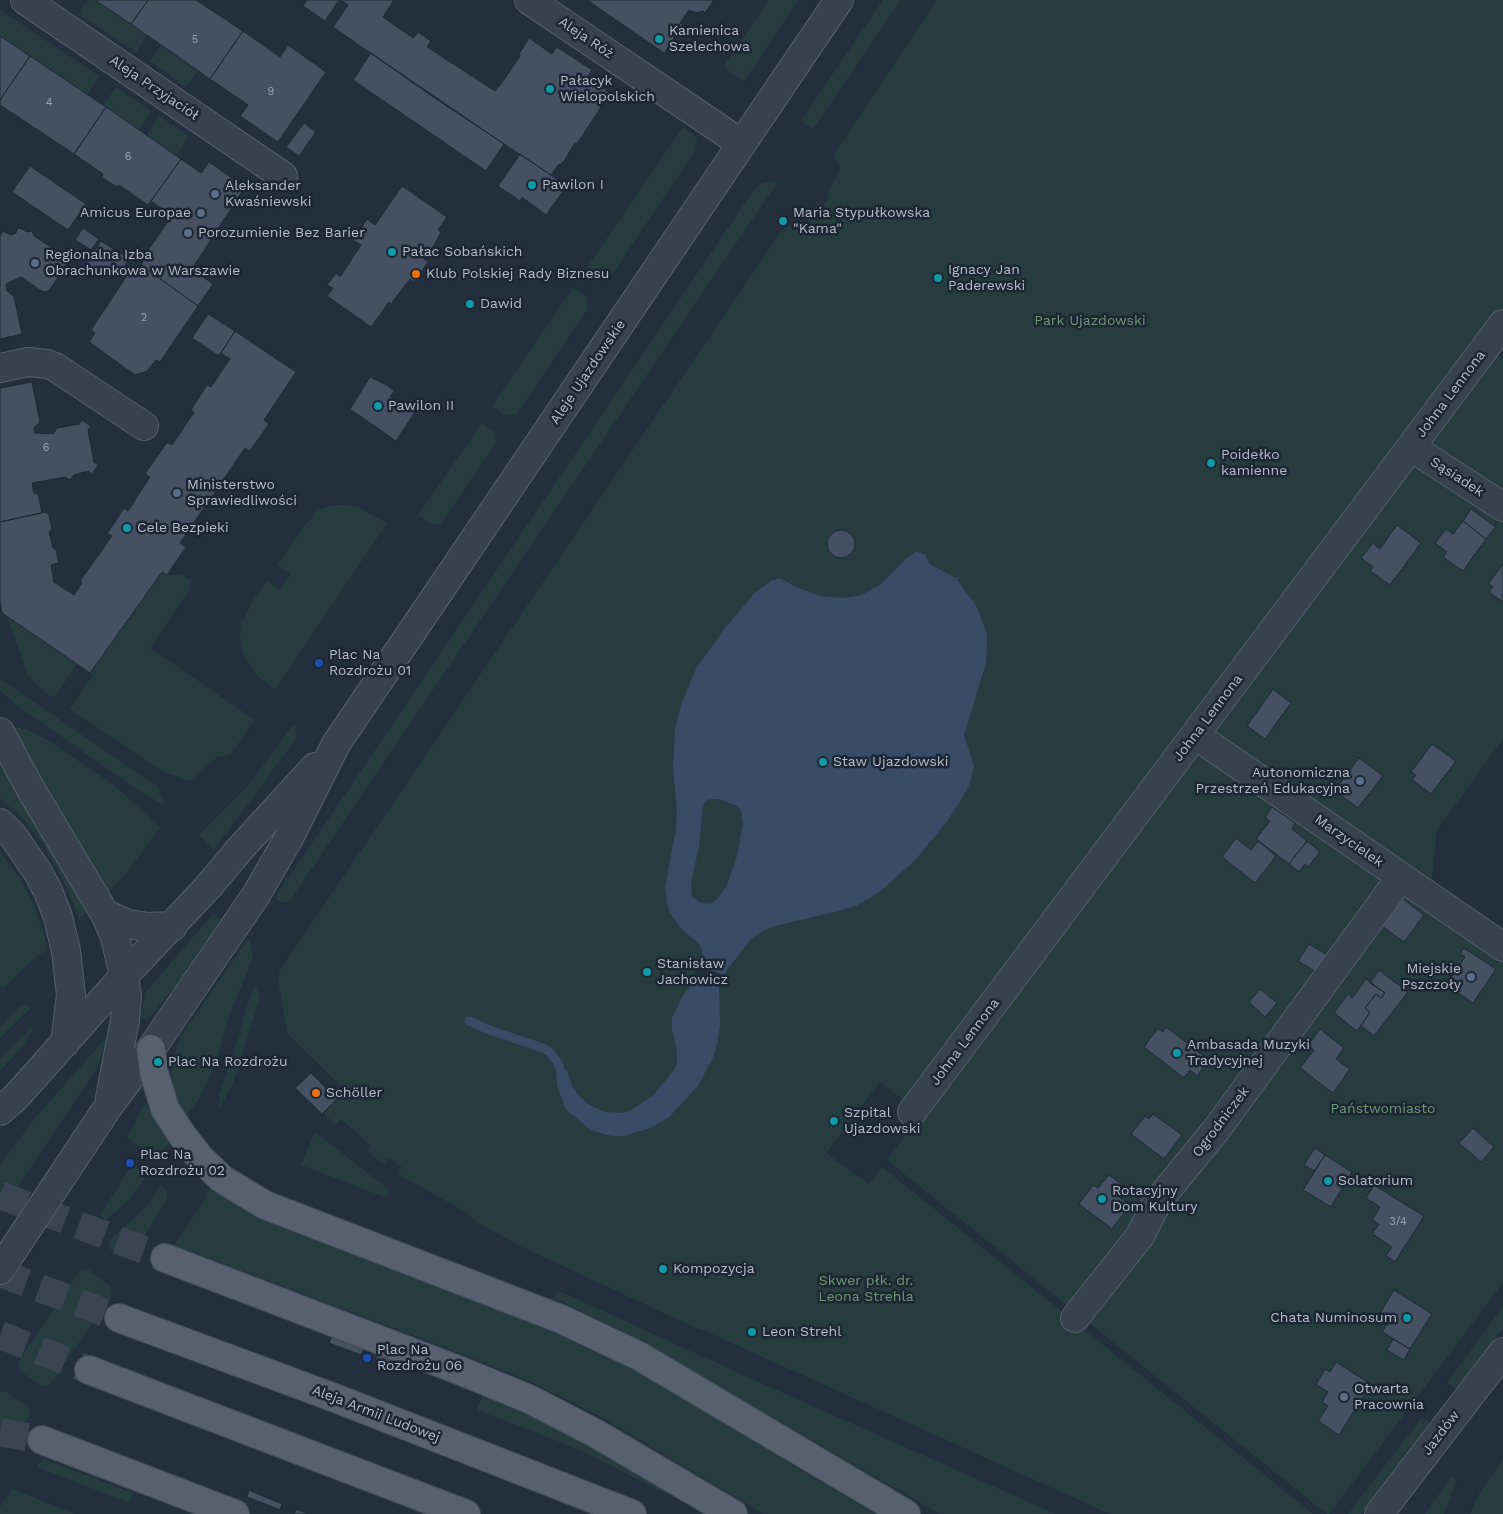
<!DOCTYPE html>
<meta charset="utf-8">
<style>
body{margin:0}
canvas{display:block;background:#242f3e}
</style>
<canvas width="1503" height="1514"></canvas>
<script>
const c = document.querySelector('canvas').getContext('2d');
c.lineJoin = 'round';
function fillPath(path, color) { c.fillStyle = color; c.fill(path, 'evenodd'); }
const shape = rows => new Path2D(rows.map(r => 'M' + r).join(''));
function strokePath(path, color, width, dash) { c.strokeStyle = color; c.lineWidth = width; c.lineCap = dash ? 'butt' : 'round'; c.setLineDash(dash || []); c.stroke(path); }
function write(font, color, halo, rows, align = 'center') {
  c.font = font + ' "Work Sans",sans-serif'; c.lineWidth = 5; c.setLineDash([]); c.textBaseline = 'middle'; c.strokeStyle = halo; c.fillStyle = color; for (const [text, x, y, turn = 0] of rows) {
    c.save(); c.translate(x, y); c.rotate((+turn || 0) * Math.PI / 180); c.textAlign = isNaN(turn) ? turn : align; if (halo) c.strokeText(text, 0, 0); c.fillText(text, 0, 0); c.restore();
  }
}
const green = shape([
 [88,0,95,0,147,35,136,52,78,14],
 [769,0,798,0,744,82,726,69,726,63],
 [883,0,901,0,813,129,801,121],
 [937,0,1503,0,1503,312,909,1104,880,1082,826,1153,869,1184,882,1167,1313,1514,1110,1514,703,1330,696,1328,522,1247,475,1221,469,1214,398,1174,402,1167,389,1158,384,1164,368,1152,371,1146,341,1119,335,1125,324,1113,345,1090,287,1033,278,979,280,970,782,230,790,226,804,224,810,218,818,205,822,208,829,197,826,193,838,175,840,168,834,154],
 [0,10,99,76,87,95,0,36],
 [161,45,198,71,186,87,150,61],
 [116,87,151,111,139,130,103,106],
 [159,116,189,136,176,156,146,136],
 [683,127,695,136,697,140,695,151,612,274,601,278,586,269],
 [772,181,777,183,291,899,285,903,281,902,275,898,753,191,760,184],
 [573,288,586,296,588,308,517,414,505,416,492,406],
 [1496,353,1503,359,1503,493,1430,446],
 [482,423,495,433,497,442,441,523,431,524,418,515],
 [1418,462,1503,519,1503,739,1437,830,1431,886,1214,735],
 [334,505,347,505,359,508,387,523,275,690,257,675,243,654,240,642,241,619,244,620,252,602,267,581,280,590,291,574,278,565,303,527,314,516,312,514,323,508],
 [162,572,167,575,183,575,191,581,190,589,150,648,255,720,230,755,217,757,190,781,163,772,70,709,93,675,90,673],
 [7,617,77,664,54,698,38,687,28,675],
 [0,679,157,786,165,806,135,788,15,704,0,690],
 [293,725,295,726,297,737,214,850,199,835,249,785],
 [10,726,25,729,49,741,115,786,160,827,127,873,108,893],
 [1201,754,1387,879,1073,1310,887,1160,1192,755],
 [0,762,87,912,79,919,67,888,45,847,24,820,0,798],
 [0,852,20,879,30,897,44,933,47,950,36,957,3,989,0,986],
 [1400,890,1503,954,1503,1283,1329,1514,1327,1514,1083,1318,1162,1206],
 [213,914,220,920,173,989,147,1020,141,1017,145,993],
 [248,939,250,941,253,958,231,1011,214,1068,200,1097,186,1116,175,1093,172,1085,171,1065,174,1054,182,1035],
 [255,985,260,997,233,1083,219,1110,219,1094,232,1059,247,1006],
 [25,1005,32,1007,0,1038,0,1027,19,1007],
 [35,1024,23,1046,0,1071,0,1059],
 [105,1039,108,1040,94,1073,0,1213,0,1165,35,1118],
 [145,1103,156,1124,169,1142,158,1159,127,1138],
 [315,1132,388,1189,389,1192,387,1198,301,1165],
 [132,1165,147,1174,129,1200,106,1220,100,1215],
 [161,1185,167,1191,167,1199,132,1256,126,1259,123,1258,110,1249,109,1244,109,1241,147,1206],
 [211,1186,495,1304,584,1344,642,1375,875,1514,764,1514,603,1418,529,1381,465,1355,174,1245,207,1197,205,1195],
 [84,1269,89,1270,109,1285,112,1290,111,1296,51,1383,45,1386,41,1385,20,1371,18,1362,78,1273],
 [557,1290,754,1380,1056,1514,940,1514,628,1334,554,1298],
 [1503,1306,1503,1328,1456,1389,1447,1383],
 [0,1391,7,1392,27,1406,30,1411,29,1417,10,1444,4,1448,0,1447],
 [483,1393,547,1423,675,1496,656,1489,578,1449,577,1450,558,1441,477,1410],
 [1422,1417,1430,1423,1361,1514,1348,1514],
 [43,1459,133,1493,130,1503,37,1467],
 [1503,1459,1503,1514,1470,1514,1480,1492],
 [1452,1476,1457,1480,1444,1514,1425,1514],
 [12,1489,76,1514,0,1514,0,1507]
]);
const water = shape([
 [916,552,925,555,930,564,955,578,958,576,959,577,957,580,975,604,984,625,987,636,986,663,964,735,974,766,969,785,962,799,945,824,916,859,882,890,869,899,855,906,839,911,775,926,764,930,752,938,726,971,719,987,720,1026,717,1045,712,1060,697,1087,669,1117,650,1128,624,1136,612,1136,596,1132,587,1127,565,1108,557,1085,556,1071,567,1070,572,1086,579,1096,588,1104,605,1112,622,1113,631,1110,653,1096,674,1070,677,1063,677,1051,672,1029,672,1018,681,999,696,978,703,957,701,946,681,928,670,913,667,904,665,888,676,829,677,809,673,768,675,729,682,702,696,669,724,629,756,592,772,580,780,578,798,588,820,596,841,598,851,597,861,595,880,585,907,558],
 [712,799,719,799,737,806,741,810,743,823,737,856,727,885,717,899,712,903,708,904,701,903,692,897,691,883,699,846,703,806,708,800]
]);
const pier = shape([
 [697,965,726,976,721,988,694,977]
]);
const stream = shape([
 [469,1021,492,1031,543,1048,551,1053,558,1063,564,1082]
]);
const building = shape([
 [95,0,148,0,131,24,95,0],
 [148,0,196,0,243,31,210,79,131,24,148,0],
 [307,0,339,0,325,21,303,6,307,0],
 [340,0,394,0,383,17,413,38,418,32,431,41,427,47,495,91,498,86,499,87,520,56,519,54,529,38,552,54,557,47,592,70,587,77,610,93,577,144,575,143,564,161,560,165,559,164,551,175,439,101,333,27,348,5,340,0],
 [587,0,714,0,705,13,703,11,696,13,689,10,680,23,683,25,664,53,587,0],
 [243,31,280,57,288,45,326,72,278,142,240,116,248,105,210,79,243,31],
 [0,36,30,56,0,100,0,36],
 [371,53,504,144,486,171,353,80,371,53],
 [30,56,106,107,74,154,0,105,0,100,30,56],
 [106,107,181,159,148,205,119,185,116,187,102,177,103,174,74,154,106,107],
 [304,123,316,132,299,156,286,147,304,123],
 [520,154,567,186,546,215,522,197,520,201,498,186,520,154],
 [181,159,201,173,209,162,245,187,192,269,213,284,198,306,141,265,146,257,146,253,169,220,163,215,165,211,151,201,181,159],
 [30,166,86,204,68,230,12,192,30,166],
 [402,186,447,217,438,230,441,232,436,242,424,259,428,262,414,282,410,279,391,304,389,302,371,327,327,296,333,288,327,285,336,273,340,277,361,245,353,240,367,219,375,225,402,186],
 [20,228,27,232,32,231,34,236,66,257,67,264,49,291,43,292,21,277,6,284,7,291,14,296,22,334,0,339,0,236,3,231,11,235,16,233,17,229,20,228],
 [83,228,99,239,91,250,75,240,83,228],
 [101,241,129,259,125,265,127,266,122,274,116,270,108,279,85,264,101,241],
 [141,265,198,306,160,362,156,360,147,371,135,375,89,342,95,333,91,330,130,271,135,273,141,265],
 [208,314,235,331,219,356,192,338,208,314],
 [235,331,296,372,264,420,269,424,250,451,245,448,180,543,186,547,167,575,162,572,90,673,2,613,0,602,0,522,45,512,49,515,52,529,49,532,53,548,56,550,59,563,51,565,54,582,74,595,82,583,80,581,112,536,107,533,109,531,124,508,128,511,150,477,145,474,167,442,172,445,194,412,191,410,207,385,211,387,230,359,221,353,235,331],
 [370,377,387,385,394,391,390,397,415,412,396,441,350,409,370,377],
 [32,382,40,422,34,428,35,433,53,434,57,428,79,424,82,420,91,426,88,430,94,462,98,465,92,474,88,471,74,475,70,480,65,477,32,483,34,493,38,494,42,513,0,522,0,388,32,382],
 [1471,509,1496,527,1486,539,1463,521,1471,509],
 [1463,521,1486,539,1463,571,1443,557,1447,552,1435,543,1446,529,1453,534,1463,521],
 [1397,525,1421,543,1390,585,1370,571,1373,567,1361,558,1373,543,1380,549,1397,525],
 '827 544a14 14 0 1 1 28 0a14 14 0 1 1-28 0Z',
 [1503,564,1503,602,1489,592,1493,587,1488,584,1503,564],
 [1273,689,1291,703,1265,739,1247,726,1273,689],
 [1432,744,1456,761,1431,794,1412,780,1416,775,1411,772,1432,744],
 [1359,758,1383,776,1358,808,1339,794,1343,790,1338,786,1359,758],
 [1272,807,1295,823,1292,829,1307,841,1289,864,1256,839,1270,821,1265,818,1272,807],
 [1236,838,1251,850,1258,841,1276,856,1255,883,1222,857,1236,838],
 [1307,841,1320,852,1308,867,1305,864,1299,872,1289,864,1307,841],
 [1398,895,1424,915,1404,942,1378,923,1398,895],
 [1309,944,1332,958,1321,975,1298,961,1309,944],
 [1464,948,1496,969,1473,1003,1446,985,1465,957,1460,954,1464,948],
 [1379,970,1408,992,1374,1036,1361,1026,1370,1012,1365,1008,1376,994,1381,998,1385,993,1370,983,1379,970],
 [1366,979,1385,993,1381,998,1376,994,1365,1008,1370,1012,1357,1031,1334,1013,1348,994,1352,998,1366,979],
 [1260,989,1277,1003,1265,1017,1249,1002,1260,989],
 [1166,1027,1209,1060,1197,1076,1190,1070,1184,1078,1144,1047,1158,1028,1163,1032,1166,1027],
 [1320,1029,1344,1048,1336,1059,1350,1069,1333,1093,1300,1068,1314,1050,1308,1045,1320,1029],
 [311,1073,337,1099,322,1114,295,1088,311,1073],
 [1153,1114,1182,1135,1164,1159,1131,1134,1145,1116,1149,1119,1153,1114],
 [1473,1128,1494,1147,1481,1162,1459,1143,1473,1128],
 [1315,1148,1325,1155,1314,1171,1304,1165,1315,1148],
 [1325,1155,1352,1172,1331,1207,1303,1190,1325,1155],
 [1109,1175,1123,1185,1116,1195,1130,1205,1112,1229,1079,1204,1093,1185,1098,1188,1109,1175],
 [1374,1185,1424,1216,1395,1262,1386,1256,1392,1247,1372,1234,1379,1224,1372,1220,1380,1207,1366,1198,1374,1185],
 [1394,1290,1432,1314,1410,1349,1382,1332,1389,1321,1379,1315,1394,1290],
 [332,1336,364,1348,361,1355,329,1343,332,1336],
 [1393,1339,1410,1349,1404,1360,1387,1350,1393,1339],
 [378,1353,410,1366,407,1373,375,1361,378,1353],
 [1336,1362,1371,1384,1339,1435,1318,1421,1328,1406,1322,1402,1328,1392,1316,1384,1325,1369,1330,1372,1336,1362],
 [249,1490,282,1504,280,1510,247,1497,249,1490],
 [296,1509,309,1514,294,1514,296,1509]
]);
const majorTunnel = shape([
 [0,1195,165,1258],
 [0,1273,119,1318],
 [0,1335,89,1370],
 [0,1432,42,1440]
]);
const minor = shape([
 [25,0,283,176],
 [529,0,742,144],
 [0,368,28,362,47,364,55,367,144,426],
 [1411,447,1503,507],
 [0,732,30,788,105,914,115,937,124,976,127,997,125,1020,110,1098],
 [1195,735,1503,947],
 [0,823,13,836,37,871,48,891,58,917,66,951,71,995,65,1043],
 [105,914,128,924,148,927,173,926],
 [0,1111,15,1098,124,976,208,887,239,850,315,767],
 [912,1112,1503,324],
 [0,1270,108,1107,151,1049,256,895,290,836,336,744,839,0],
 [1075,1318,1140,1236,1157,1202,1216,1130,1401,877],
 [1379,1514,1503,1352]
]);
const major = shape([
 [151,1049,154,1073,165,1109,182,1135,200,1158,222,1179,265,1205,561,1319,639,1356,906,1514],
 [165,1258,461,1371,529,1399,595,1433,733,1514],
 [119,1318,335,1398,632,1514],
 [89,1370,466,1514],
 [42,1440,235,1514]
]);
const markers = [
 [659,39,5,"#0f9aa8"],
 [550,89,5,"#0f9aa8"],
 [532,185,5,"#0f9aa8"],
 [215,194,5,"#5c6f8a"],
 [201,213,5,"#5c6f8a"],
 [783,221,5,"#0f9aa8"],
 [188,233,5,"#5c6f8a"],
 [392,252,5,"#0f9aa8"],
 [35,263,5,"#5c6f8a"],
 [416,274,5,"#e8710a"],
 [938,278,5,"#0f9aa8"],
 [470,304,5,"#0f9aa8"],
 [378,406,5,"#0f9aa8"],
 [1211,463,5,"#0f9aa8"],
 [177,493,5,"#5c6f8a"],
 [127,528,5,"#0f9aa8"],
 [319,663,5,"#1a4fb4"],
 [823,762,5,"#0f9aa8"],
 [1360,781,5,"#5c6f8a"],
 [647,972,5,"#0f9aa8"],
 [1471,977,5,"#5c6f8a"],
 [1177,1053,5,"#0f9aa8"],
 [158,1062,5,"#0f9aa8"],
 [316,1093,5,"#e8710a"],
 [834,1121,5,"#0f9aa8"],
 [130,1163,5,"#1a4fb4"],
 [1328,1181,5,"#0f9aa8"],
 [1102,1199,5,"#0f9aa8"],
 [663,1269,5,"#0f9aa8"],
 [1407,1318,5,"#0f9aa8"],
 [752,1332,5,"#0f9aa8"],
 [367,1358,5,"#1a4fb4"],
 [1344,1397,5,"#5c6f8a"]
];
const numberNames = [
 ["5",195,40],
 ["9",271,92],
 ["4",49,103],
 ["6",128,157],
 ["2",144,318],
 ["6",46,448],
 ["3/4",1398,1222]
];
const poiNames = [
 ["Kamienica",669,31],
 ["Szelechowa",669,47],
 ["Pałacyk",560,81],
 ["Wielopolskich",560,97],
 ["Pawilon I",542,185],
 ["Aleksander",225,186],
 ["Kwaśniewski",225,202],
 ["Amicus Europae",191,213,"right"],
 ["Maria Stypułkowska",793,213],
 ["\"Kama\"",793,229],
 ["Porozumienie Bez Barier",198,233],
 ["Pałac Sobańskich",402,252],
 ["Regionalna Izba",45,255],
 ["Obrachunkowa w Warszawie",45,271],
 ["Ignacy Jan",948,270],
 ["Paderewski",948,286],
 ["Klub Polskiej Rady Biznesu",426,274],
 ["Dawid",480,304],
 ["Pawilon II",388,406],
 ["Poidełko",1221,455],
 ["kamienne",1221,471],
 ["Ministerstwo",187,485],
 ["Sprawiedliwości",187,501],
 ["Cele Bezpieki",137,528],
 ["Plac Na",329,655],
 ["Rozdrożu 01",329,671],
 ["Staw Ujazdowski",833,762],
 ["Autonomiczna",1350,773,"right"],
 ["Przestrzeń Edukacyjna",1350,789,"right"],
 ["Stanisław",657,964],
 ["Jachowicz",657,980],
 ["Miejskie",1461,969,"right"],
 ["Pszczoły",1461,985,"right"],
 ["Ambasada Muzyki",1187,1045],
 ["Tradycyjnej",1187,1061],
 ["Plac Na Rozdrożu",168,1062],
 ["Schöller",326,1093],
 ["Szpital",844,1113],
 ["Ujazdowski",844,1129],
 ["Plac Na",140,1155],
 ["Rozdrożu 02",140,1171],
 ["Solatorium",1338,1181],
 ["Rotacyjny",1112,1191],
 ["Dom Kultury",1112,1207],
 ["Kompozycja",673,1269],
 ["Chata Numinosum",1397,1318,"right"],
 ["Leon Strehl",762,1332],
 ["Plac Na",377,1350],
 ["Rozdrożu 06",377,1366],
 ["Otwarta",1354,1389],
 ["Pracownia",1354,1405]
];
const streetNames = [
 ["Aleja Róż",586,38,34],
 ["Aleja Przyjaciół",154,88,34],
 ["Aleje Ujazdowskie",588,372,-56],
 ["Johna Lennona",1451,394,-53],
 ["Sąsiadek",1457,477,33],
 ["Johna Lennona",1208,718,-53],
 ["Marzycielek",1349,841,35],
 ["Johna Lennona",965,1042,-53],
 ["Ogrodniczek",1221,1122,-53],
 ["Aleja Armii Ludowej",376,1414,21],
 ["Jazdów",1441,1433,-53]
];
const parkNames = [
 ["Park Ujazdowski",1090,321],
 ["Państwomiasto",1383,1109],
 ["Skwer płk. dr.",866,1281],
 ["Leona Strehla",866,1297]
];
fillPath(green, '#263c3f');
fillPath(water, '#394c67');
fillPath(pier, '#242f3e');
strokePath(stream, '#394c67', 9);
fillPath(building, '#455162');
strokePath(building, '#1f2835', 1);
strokePath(majorTunnel, '#3a4453', 28, [28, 14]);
strokePath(minor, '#565f6c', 30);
strokePath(major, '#414a57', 30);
strokePath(minor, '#38414e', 28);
strokePath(major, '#56606e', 28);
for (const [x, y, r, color] of markers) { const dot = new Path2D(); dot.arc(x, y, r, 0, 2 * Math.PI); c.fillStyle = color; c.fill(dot); strokePath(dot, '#1d2633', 2); }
write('11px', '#98a1af', null, numberNames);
write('14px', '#b4bcc9', '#1d2633', poiNames, 'left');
write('14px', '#b4bcc9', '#1d2633', streetNames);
write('14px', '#6b9a76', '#1d2633', parkNames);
</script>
